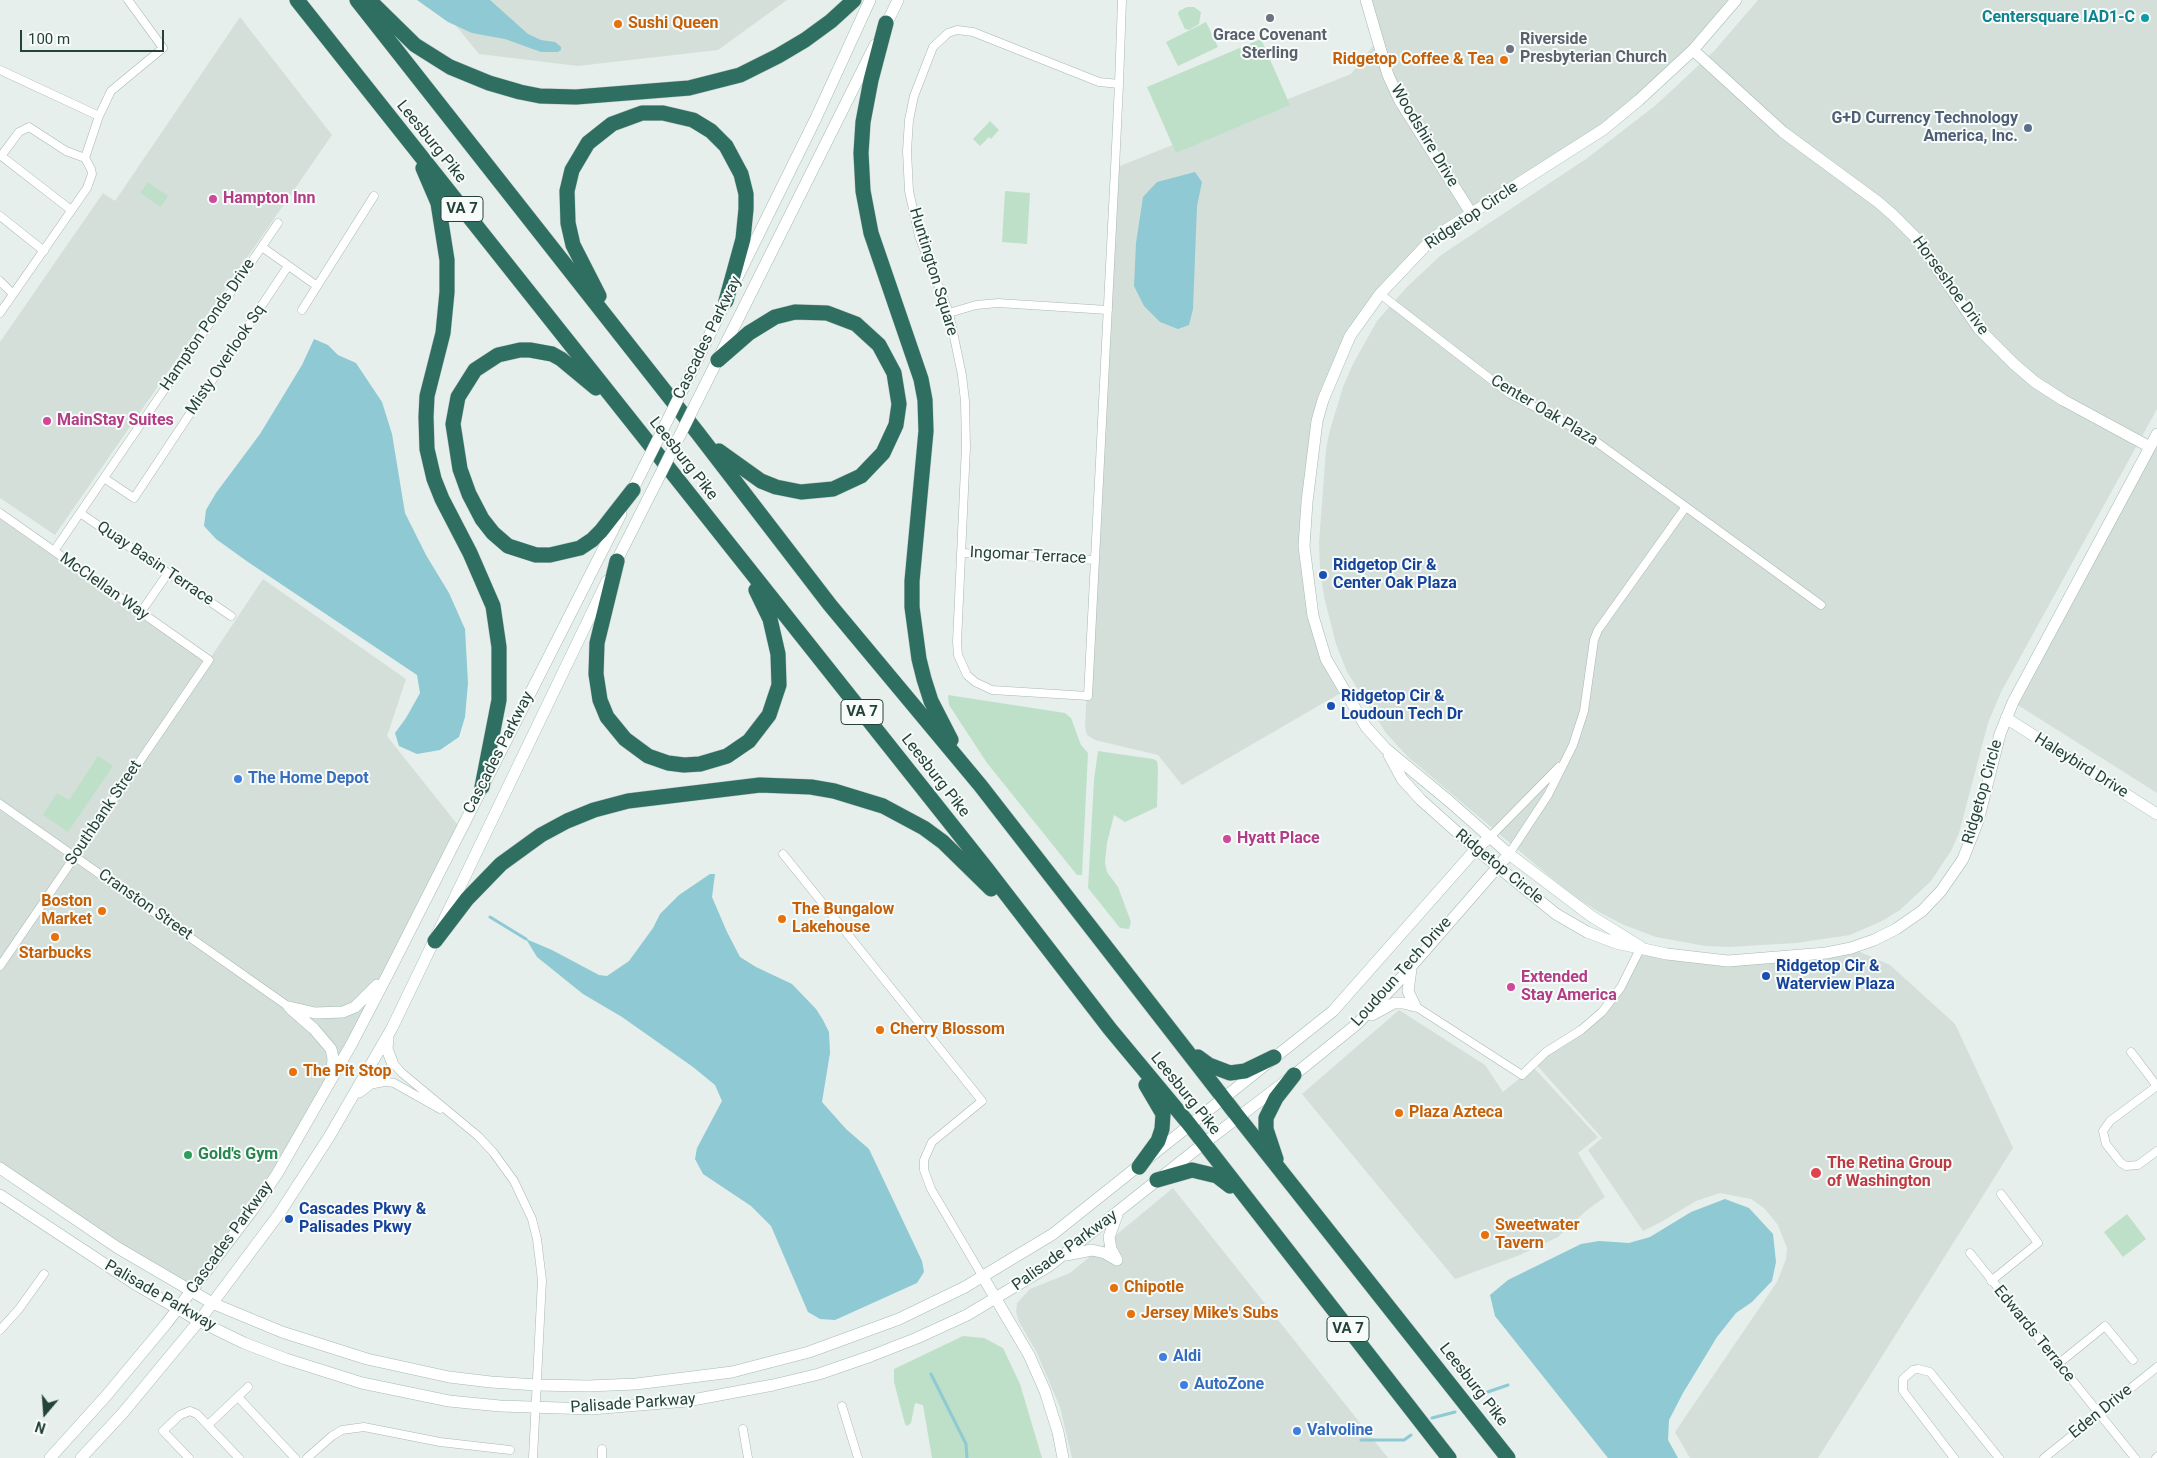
<!DOCTYPE html>
<style>
body{margin:0}
#map{position:relative;width:2157px;height:1458px;overflow:hidden;background:#e6efeb;font-family:Roboto,sans-serif}
canvas{display:block}
.north{position:absolute;left:20px;top:1388px;width:50px;height:50px;-webkit-text-stroke:4px #f7fbf9;paint-order:stroke;rotate:198deg;font-size:14px;font-weight:700;line-height:20px;text-align:center;color:#24423a}
.north::after{content:'';display:block;margin:auto;width:18px;height:22px;background:#24423a;clip-path:polygon(50% 0,100% 100%,50% 72%,0 100%)}
.scale{position:absolute;left:20px;top:30px;width:144px;height:22px;box-sizing:border-box;border:2px solid #24423a;border-top:0;padding-left:6px;font-size:15px;line-height:18px;white-space:nowrap;color:#24423a;-webkit-text-stroke:4px #f7fbf9;paint-order:stroke}
</style>
<div id="map">
<canvas width="2157" height="1458"></canvas>
<div class="north">N</div>
<div class="scale">100 m</div>
</div>
<script>
const c = document.querySelector('canvas').getContext('2d');
c.lineJoin = 'round';
function fillPath(path, color) { c.fillStyle = color; c.fill(path, 'evenodd'); }
const shape = rows => new Path2D(rows.map(r => 'M' + r).join(''));
function strokePath(path, color, width, dash) { c.strokeStyle = color; c.lineWidth = width; c.lineCap = dash ? 'butt' : 'round'; c.setLineDash(dash || []); c.stroke(path); }
function write(font, color, halo, rows, align = 'center') {
  c.font = font + ' Roboto,sans-serif'; c.lineWidth = 4; c.setLineDash([]); c.textBaseline = 'middle'; c.strokeStyle = halo; c.fillStyle = color; for (const [text, x, y, turn = 0] of rows) {
    c.save(); c.translate(x, y); c.rotate((+turn || 0) * Math.PI / 180); c.textAlign = isNaN(turn) ? turn : align; if (halo) c.strokeText(text, 0, 0); c.fillText(text, 0, 0); c.restore();
  }
}
const built = shape([
 [435,0,787,0,718,50,578,66,479,54],
 [1366,0,1736,0,1639,100,1433,238,1358,324,1323,400,1307,502,1313,616,1344,691,1182,785,1158,755,1095,740,1087,735,1085,727,1115,168,1351,74,1377,41],
 [1758,0,2157,0,2157,409,2001,692,1988,723,1959,833,1951,851,1931,881,1900,910,1882,921,1850,935,1796,943,1729,947,1705,946,1656,937,1624,925,1599,912,1577,898,1549,876,1408,757,1386,733,1347,672,1336,644,1324,597,1320,568,1319,543,1326,449,1330,430,1343,387,1353,364,1377,321,1406,288,1441,255,1586,159,1656,105,1715,50],
 [240,17,332,135,55,535,0,498,0,342,103,193,115,201],
 [2157,434,2157,793,2013,702],
 [0,515,209,660,263,579,406,679,387,736,461,829,277,1174,192,1291,0,1168],
 [1641,947,1728,961,1851,948,1890,965,1955,1024,2013,1148,1818,1458,1690,1458,1675,1432,1777,1282,1786,1259,1787,1248,1783,1238,1778,1225,1764,1208,1751,1199,1720,1193,1696,1201,1661,1222,1643,1231,1588,1150,1602,1138,1534,1062,1602,1012],
 [1399,1010,1485,1065,1503,1092,1533,1067,1598,1137,1578,1153,1605,1197,1587,1210,1558,1237,1520,1255,1455,1279,1302,1094],
 [1173,1188,1388,1458,1072,1458,1060,1407,1036,1351,1019,1322,1016,1312,1017,1303,1030,1289,1070,1273]
]);
const green = shape([
 [1187,7,1194,7,1201,12,1199,24,1189,30,1185,29,1178,14,1179,11],
 [1206,22,1218,47,1178,66,1166,42],
 [1261,39,1290,105,1176,153,1147,87],
 [990,121,999,130,991,139,989,137,980,146,973,139],
 [148,182,168,196,161,207,140,193],
 [1005,191,1030,193,1027,244,1002,242],
 [948,695,1065,713,1071,718,1081,745,1088,753,1082,875,1077,875,987,763,949,705],
 [1098,751,1153,759,1157,761,1158,768,1157,807,1125,822,1114,815,1107,843,1105,863,1107,872,1118,887,1131,922,1129,929,1120,928,1088,888,1094,780],
 [98,756,113,766,68,832,43,815,57,793,69,800],
 [2127,1214,2146,1239,2123,1257,2104,1232],
 [963,1336,984,1338,1003,1348,1020,1384,1042,1458,932,1458,923,1405,915,1403,911,1423,907,1426,905,1424,894,1382,894,1369]
]);
const water = shape([
 [417,0,490,0,528,34,541,40,555,42,561,47,561,50,558,52,541,52,505,39,472,33,448,22],
 [1195,172,1202,182,1197,206,1193,309,1189,325,1178,329,1160,322,1144,306,1134,286,1136,243,1143,197,1157,182],
 [314,339,328,345,338,355,356,363,382,402,392,434,405,513,426,555,449,593,465,629,468,683,465,717,459,737,440,750,417,754,399,746,395,733,406,718,420,693,417,675,248,562,216,539,204,526,206,510,216,493,260,434,302,365],
 [710,874,715,874,712,897,727,932,740,957,756,967,792,984,816,1009,823,1020,829,1032,830,1053,822,1102,846,1129,869,1149,922,1261,924,1272,917,1283,835,1320,820,1319,808,1312,771,1226,751,1206,703,1174,695,1159,697,1148,722,1101,715,1085,693,1067,622,1017,583,994,537,957,526,939,552,950,599,975,607,976,629,961,653,928,660,914,679,895],
 [1725,1199,1749,1208,1773,1234,1776,1262,1772,1281,1752,1302,1736,1313,1717,1337,1683,1393,1669,1420,1668,1440,1678,1458,1608,1458,1495,1316,1490,1295,1508,1280,1581,1244,1599,1241,1629,1243,1650,1237,1691,1212]
]);
const stream = shape([
 [490,917,526,939],
 [931,1374,966,1444,967,1458],
 [1476,1396,1508,1385],
 [1432,1418,1455,1412],
 [1361,1440,1404,1440,1411,1435]
]);
const street = shape([
 [0,70,99,116],
 [1119,84,1099,82,973,32,957,30,948,33,933,47,914,96,909,120,907,151,909,191,919,236,949,313,962,375,965,401,966,447,957,642,958,655,967,675,975,682,992,690,1088,696,1115,168,1119,84,1122,0],
 [0,155,71,210],
 [85,158,99,116,111,91,163,48,128,0],
 [0,216,44,251],
 [262,247,317,286],
 [0,281,13,294],
 [1380,294,1510,394,1562,421,1591,438,1821,605],
 [302,310,374,196],
 [0,313,87,188,92,174,91,169,85,158,66,151,29,127,19,132,1,156],
 [949,313,976,305,998,303,1108,310],
 [104,478,134,498,288,266],
 [0,513,209,660,0,966],
 [80,513,231,616],
 [54,551,278,223],
 [961,553,1095,560],
 [141,612,168,573],
 [0,804,289,1007],
 [1490,837,1559,767],
 [783,854,982,1101,932,1142,924,1160,924,1170,931,1189,983,1277],
 [1509,854,1548,795,1573,745,1584,711,1594,640,1598,630,1685,508],
 [1415,1006,1522,1075,1546,1052,1581,1030,1602,1012,1621,987,1641,947],
 [2131,1052,2157,1086],
 [392,1062,402,1073,478,1136,493,1152,514,1181,532,1219,537,1239,542,1280,533,1458],
 [382,1081,394,1083,440,1109],
 [2157,1086,2110,1121,2103,1131,2106,1144,2121,1163,2126,1166,2138,1165,2157,1151],
 [1970,1253,2135,1458],
 [1991,1281,2038,1243,2001,1194],
 [0,1330,19,1309,44,1274],
 [2058,1364,2105,1326,2133,1360],
 [238,1397,295,1458],
 [842,1406,858,1458],
 [208,1425,248,1387],
 [743,1429,748,1458],
 [189,1458,163,1431,180,1415,190,1411,197,1414,239,1458],
 [307,1458,332,1436,342,1430,364,1427,440,1442,510,1450],
 [602,1458,602,1449],
 [1954,1458,1903,1391,1903,1379,1913,1370,1918,1369,1930,1372,1999,1458],
 [2044,1458,2157,1367],
 [2156,1458,2157,1457]
]);
const secondary = shape([
 [1366,0,1388,75,1400,101,1471,213],
 [883,31,898,0],
 [1693,50,1783,132,1878,202,1893,215,1917,239,1979,329,2014,364,2035,382,2063,400,2150,447],
 [737,278,816,118,870,0],
 [684,387,729,295],
 [697,401,875,45],
 [629,497,644,467],
 [614,566,657,481],
 [2006,718,2157,814],
 [1389,755,1402,779,1421,800,1476,849,1556,914,1587,932,1616,943,1667,954,1728,961,1826,953,1851,948,1874,940,1896,929,1922,911,1941,891,1963,859,1978,821,2000,734,2013,702,2157,434],
 [1641,947,1591,916,1509,854,1449,801,1386,749,1366,727,1326,659,1313,616,1304,546,1307,502,1317,421,1323,400,1350,336,1380,294,1433,238,1604,129,1639,100,1693,50,1736,0],
 [1411,969,1408,991,1415,1006],
 [289,1007,315,1013,343,1012,355,1007,377,985],
 [290,1008,314,1029,331,1049,333,1058,332,1075],
 [1372,1015,1394,1003,1403,1003,1415,1006],
 [388,1038,387,1049,392,1062],
 [359,1092,371,1083,382,1081],
 [0,1168,118,1248,212,1303,282,1332,367,1359,449,1377,491,1382,537,1385,588,1386,636,1384,732,1372,809,1352,899,1319,965,1287,1053,1234,1333,1011,1476,849,1490,837],
 [0,1195,135,1284,199,1321,244,1343,286,1359,362,1383,449,1401,500,1406,591,1409,687,1401,773,1385,819,1374,871,1356,917,1338,967,1315,1049,1266,1203,1144,1294,1075,1357,1024,1395,985,1509,854],
 [1066,1255,1092,1250,1105,1253,1117,1260],
 [1117,1260,1111,1249,1109,1237,1117,1215],
 [983,1277,1029,1355,1045,1391,1058,1432,1063,1458],
 [50,1458,106,1396,166,1324,254,1208,277,1174,351,1045,389,972,621,514],
 [81,1458,122,1414,199,1321,279,1214,329,1137,392,1028,607,581]
]);
const highway = shape([
 [297,0,986,868,1110,1029,1189,1124,1449,1458],
 [357,0,697,432,830,605,980,785,1239,1118,1508,1458],
 [369,0,415,45,450,67,489,83,520,92,540,96,576,97,689,88,740,75,778,56,805,40,831,21,854,0],
 [886,23,871,80,863,122,861,153,863,191,871,233,921,379,925,400,926,431,912,581,912,607,919,659,924,679,931,701,951,740],
 [423,168,438,203,447,260,447,292,443,333,427,396,426,417,427,449,434,479,442,499,470,553,493,606,499,647,499,700,482,787],
 [599,296,573,245,568,223,567,191,572,170,588,143,612,124,642,113,663,113,693,120,711,131,726,146,741,174,746,194,746,209,743,239,726,301],
 [718,360,749,333,775,317,795,312,827,313,856,324,879,345,894,373,899,404,896,425,883,453,861,476,833,489,801,492,776,487,761,481,719,451],
 [596,388,561,359,552,354,530,350,520,350,498,355,475,370,458,397,453,424,460,469,469,494,482,519,493,533,508,546,536,555,550,555,580,548,592,540,601,531,633,490],
 [617,561,597,643,596,674,600,700,607,717,625,739,648,756,668,763,684,765,700,764,727,756,749,741,769,715,779,685,778,654,770,619,756,590],
 [435,941,467,899,501,864,541,835,567,821,594,810,628,801,760,785,811,787,834,791,883,806,924,828,943,842,991,889],
 [1198,1057,1209,1065,1230,1073,1245,1071,1274,1057],
 [1276,1159,1266,1129,1266,1118,1276,1098,1294,1075],
 [1139,1167,1158,1141,1162,1129,1163,1114,1146,1085],
 [1157,1180,1192,1170,1217,1176,1230,1186]
]);
const secondaryBridge = shape([
 [644,467,684,387],
 [657,481,697,401]
]);
const markers = [
 [1270,18,5,"#6b7280"],
 [2145,18,5,"#0f9aa8"],
 [618,24,5,"#e8710a"],
 [1510,49,5,"#6b7280"],
 [1504,60,5,"#e8710a"],
 [2028,128,5,"#5c6f8a"],
 [213,199,5,"#d1479c"],
 [47,421,5,"#d1479c"],
 [1323,575,5,"#1a4fb4"],
 [1331,706,5,"#1a4fb4"],
 [238,779,5,"#3f7fe0"],
 [1227,839,5,"#d1479c"],
 [102,911,5,"#e8710a"],
 [782,919,5,"#e8710a"],
 [55,937,5,"#e8710a"],
 [1766,976,5,"#1a4fb4"],
 [1511,987,5,"#d1479c"],
 [880,1030,5,"#e8710a"],
 [293,1072,5,"#e8710a"],
 [1399,1113,5,"#e8710a"],
 [188,1155,5,"#2e9e5b"],
 [1816,1173,6,"#e0444e"],
 [289,1219,5,"#1a4fb4"],
 [1485,1235,5,"#e8710a"],
 [1114,1288,5,"#e8710a"],
 [1131,1314,5,"#e8710a"],
 [1163,1357,5,"#3f7fe0"],
 [1184,1385,5,"#3f7fe0"],
 [1297,1431,5,"#3f7fe0"]
];
const shields = [
 [462,209,42],
 [862,712,42],
 [1348,1329,42]
];
const shieldNames = [
 ["VA 7",462,209],
 ["VA 7",862,712],
 ["VA 7",1348,1329]
];
const cultureNames = [
 ["Centersquare IAD1-C",2135,18]
];
const foodNames = [
 ["Sushi Queen",628,24],
 ["Ridgetop Coffee & Tea",1494,60,"right"],
 ["Boston",92,902,"right"],
 ["Market",92,920,"right"],
 ["The Bungalow",792,910],
 ["Lakehouse",792,928],
 ["Starbucks",55,954,"center"],
 ["Cherry Blossom",890,1030],
 ["The Pit Stop",303,1072],
 ["Plaza Azteca",1409,1113],
 ["Sweetwater",1495,1226],
 ["Tavern",1495,1244],
 ["Chipotle",1124,1288],
 ["Jersey Mike's Subs",1141,1314]
];
const worshipNames = [
 ["Grace Covenant",1270,36],
 ["Sterling",1270,54],
 ["Riverside",1520,40,"left"],
 ["Presbyterian Church",1520,58,"left"]
];
const serviceNames = [
 ["G+D Currency Technology",2018,119],
 ["America, Inc.",2018,137]
];
const streetNames = [
 ["Woodshire Drive",1424,136,59],
 ["Leesburg Pike",431,142,51],
 ["Ridgetop Circle",1472,216,-34],
 ["Huntington Square",933,272,73],
 ["Horseshoe Drive",1950,286,54],
 ["Hampton Ponds Drive",208,325,-56],
 ["Cascades Parkway",708,338,-64],
 ["Misty Overlook Sq",226,360,-56],
 ["Center Oak Plaza",1544,411,31],
 ["Leesburg Pike",683,459,52],
 ["Ingomar Terrace",1028,556,3],
 ["Quay Basin Terrace",155,564,34],
 ["McClellan Way",104,587,35],
 ["Cascades Parkway",499,753,-63],
 ["Haleybird Drive",2081,766,32],
 ["Leesburg Pike",935,776,52],
 ["Ridgetop Circle",1983,792,-74],
 ["Southbank Street",104,813,-56],
 ["Ridgetop Circle",1499,867,39],
 ["Cranston Street",145,905,35],
 ["Loudoun Tech Drive",1402,972,-48],
 ["Leesburg Pike",1185,1094,51],
 ["Cascades Parkway",230,1238,-54],
 ["Palisade Parkway",1065,1251,-36],
 ["Palisade Parkway",160,1296,30],
 ["Edwards Terrace",2034,1334,51],
 ["Leesburg Pike",1473,1385,52],
 ["Palisade Parkway",633,1404,-4],
 ["Eden Drive",2101,1412,-39]
];
const hotelNames = [
 ["Hampton Inn",223,199],
 ["MainStay Suites",57,421],
 ["Hyatt Place",1237,839],
 ["Extended",1521,978],
 ["Stay America",1521,996]
];
const transitNames = [
 ["Ridgetop Cir &",1333,566],
 ["Center Oak Plaza",1333,584],
 ["Ridgetop Cir &",1341,697],
 ["Loudoun Tech Dr",1341,715],
 ["Ridgetop Cir &",1776,967],
 ["Waterview Plaza",1776,985],
 ["Cascades Pkwy &",299,1210],
 ["Palisades Pkwy",299,1228]
];
const shopNames = [
 ["The Home Depot",248,779],
 ["Aldi",1173,1357],
 ["AutoZone",1194,1385],
 ["Valvoline",1307,1431]
];
const leisureNames = [
 ["Gold's Gym",198,1155]
];
const healthNames = [
 ["The Retina Group",1827,1164],
 ["of Washington",1827,1182]
];
fillPath(built, '#d4dfda');
fillPath(green, '#bfe0c8');
fillPath(water, '#8ec9d4');
strokePath(stream, '#8ec9d4', 3);
strokePath(street, '#a8b8b2', 9);
strokePath(secondary, '#a4bbb3', 12);
strokePath(highway, '#c2cac8', 16);
strokePath(street, '#fff', 8);
strokePath(secondary, '#fff', 11);
strokePath(highway, '#2f6f62', 15);
strokePath(secondaryBridge, '#a4bbb3', 12, []);
strokePath(secondaryBridge, '#fff', 11);
for (const [x, y, r, color] of markers) { const dot = new Path2D(); dot.arc(x, y, r, 0, 2 * Math.PI); c.fillStyle = color; c.fill(dot); strokePath(dot, '#f7fbf9', 2); }
for (const [x, y, w] of shields) { const box = new Path2D(); box.roundRect(x - w / 2, y - 12.5, w, 25, 4); c.fillStyle = '#f7fbf9'; c.fill(box); strokePath(box, '#24423a', 1); }
write('bold 15px', '#24423a', null, shieldNames);
write('bold 16px', '#0d838f', '#f7fbf9', cultureNames, 'right');
write('bold 16px', '#c56008', '#f7fbf9', foodNames, 'left');
write('bold 16px', '#5b616d', '#f7fbf9', worshipNames);
write('bold 16px', '#4e5e75', '#f7fbf9', serviceNames, 'right');
write('16px', '#24423a', '#f7fbf9', streetNames);
write('bold 16px', '#b23c85', '#f7fbf9', hotelNames, 'left');
write('bold 16px', '#164399', '#f7fbf9', transitNames, 'left');
write('bold 16px', '#366cbe', '#f7fbf9', shopNames, 'left');
write('bold 16px', '#27864d', '#f7fbf9', leisureNames, 'left');
write('bold 16px', '#be3a42', '#f7fbf9', healthNames, 'left');
</script>
